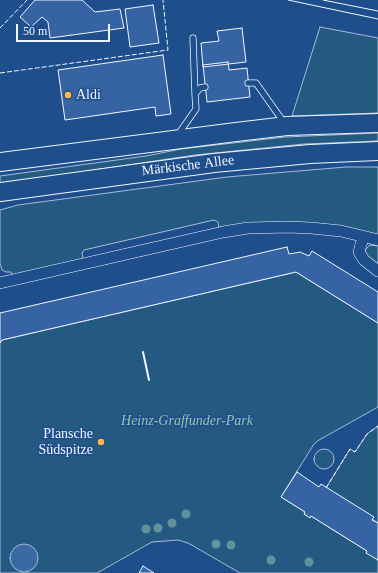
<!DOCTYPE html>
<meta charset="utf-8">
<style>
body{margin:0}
#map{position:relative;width:378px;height:573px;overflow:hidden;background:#1f4e8c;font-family:Georgia,serif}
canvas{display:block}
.scale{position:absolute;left:16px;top:24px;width:94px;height:18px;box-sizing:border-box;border:2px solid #f2f6ff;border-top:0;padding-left:5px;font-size:12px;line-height:14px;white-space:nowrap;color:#f2f6ff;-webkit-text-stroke:3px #1f4e8c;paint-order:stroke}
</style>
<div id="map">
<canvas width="378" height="573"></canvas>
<div class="scale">50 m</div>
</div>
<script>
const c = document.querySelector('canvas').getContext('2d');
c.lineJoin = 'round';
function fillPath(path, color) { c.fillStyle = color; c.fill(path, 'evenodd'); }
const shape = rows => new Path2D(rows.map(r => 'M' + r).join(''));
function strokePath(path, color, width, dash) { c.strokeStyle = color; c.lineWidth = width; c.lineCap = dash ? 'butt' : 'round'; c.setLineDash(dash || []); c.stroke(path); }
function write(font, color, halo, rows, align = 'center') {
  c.font = font + ' Georgia,serif'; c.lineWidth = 3; c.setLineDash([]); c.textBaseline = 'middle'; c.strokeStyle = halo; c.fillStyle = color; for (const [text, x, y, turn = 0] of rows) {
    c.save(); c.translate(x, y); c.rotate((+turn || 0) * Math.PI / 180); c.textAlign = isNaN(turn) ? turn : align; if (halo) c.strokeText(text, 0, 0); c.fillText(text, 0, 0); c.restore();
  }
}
const green = shape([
 [320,27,378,38,378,113,292,116,320,27],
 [378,133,378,141,304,144,195,155,0,184,0,176,146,156,181,149,285,137,378,133],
 [346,167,378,167,378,235,219,229,218,222,214,220,84,250,82,253,83,259,13,275,11,272,6,272,2,270,0,263,0,210,18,205,227,177,346,167],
 [370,245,378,246,378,265,367,258,365,252,366,249,370,245],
 [296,272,378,323,378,407,319,440,314,444,281,497,305,512,304,514,310,517,311,516,367,551,378,560,378,573,240,573,188,543,178,540,152,542,97,573,0,573,0,343,2,340,296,272],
 [378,426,378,523,326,488,350,449,355,452,367,434,378,426],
 '314 459a10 10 0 1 1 20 0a10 10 0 1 1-20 0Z'
]);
const water = shape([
 '10 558a14 14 0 1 1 28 0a14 14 0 1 1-28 0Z'
]);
const building = shape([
 [35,0,82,0,95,12,120,9,124,28,50,38,48,22,42,17,31,27,20,17,35,0],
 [153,5,159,43,130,47,125,9,153,5],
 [242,28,246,62,203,67,201,43,219,41,217,31,242,28],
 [163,55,171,114,156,116,155,107,65,120,58,70,163,55],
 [228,62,229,70,247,68,250,97,207,102,203,65,228,62],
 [287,247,289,254,300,252,309,256,312,251,378,292,378,323,296,272,2,340,0,343,0,313,287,247],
 [297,472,319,487,321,484,374,517,372,520,378,523,378,560,366,553,367,551,311,516,310,518,304,514,305,512,281,497,297,472],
 [143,566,154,573,139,573,143,566]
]);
const lane = shape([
 [193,38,195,94],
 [248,83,256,83,285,124],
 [177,136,196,109,195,94,200,88,205,87]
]);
const street = shape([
 [363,237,359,252,364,260,378,271],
 [0,283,223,232,248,228,288,227,311,228,341,231,378,240]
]);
const primary = shape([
 [0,162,236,132,287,126,378,123],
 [0,192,214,163,310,154,378,151]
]);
const tram = shape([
 [288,0,378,19],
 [323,0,378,11]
]);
const fence = shape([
 [0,28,27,0],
 [0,73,168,50,163,0],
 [326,488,350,449,355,452,367,434,378,426]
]);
const wall = shape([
 [143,352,149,380]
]);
const trees = [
 [186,514],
 [172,523],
 [158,528],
 [146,529],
 [216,544],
 [231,545],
 [271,560],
 [309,562]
];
const markers = [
 [68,95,4,"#ffb74d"],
 [101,442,4,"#ffb74d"]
];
const poiNames = [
 ["Aldi",76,95],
 ["Plansche",93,434,"right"],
 ["Südspitze",93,450,"right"]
];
const streetNames = [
 ["Märkische Allee",188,166,-7]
];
const parkNames = [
 ["Heinz-Graffunder-Park",187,421]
];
fillPath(green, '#245a82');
strokePath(green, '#a8bbd7', 1);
fillPath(water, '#3b69a3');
strokePath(water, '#a8bbd7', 1);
fillPath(building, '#3563a3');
strokePath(building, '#f2f6ff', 1);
strokePath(lane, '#f2f6ff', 7);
strokePath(street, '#f2f6ff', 12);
strokePath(primary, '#f2f6ff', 20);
strokePath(lane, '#1f4e8c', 5.5);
strokePath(street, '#1f4e8c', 11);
strokePath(primary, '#1f4e8c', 18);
strokePath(tram, '#f2f6ff', 1);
strokePath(fence, '#f2f6ff', 1, [5, 2]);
strokePath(wall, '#f2f6ff', 2);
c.fillStyle = '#61919a';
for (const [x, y] of trees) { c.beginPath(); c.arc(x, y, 4.5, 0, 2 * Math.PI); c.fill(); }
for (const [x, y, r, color] of markers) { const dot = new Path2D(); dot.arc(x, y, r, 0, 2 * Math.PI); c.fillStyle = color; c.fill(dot); strokePath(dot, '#1f4e8c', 1.5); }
write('14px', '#f2f6ff', '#1f4e8c', poiNames, 'left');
write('14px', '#f2f6ff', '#1f4e8c', streetNames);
write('italic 14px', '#97c8a6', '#1f4e8c', parkNames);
</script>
